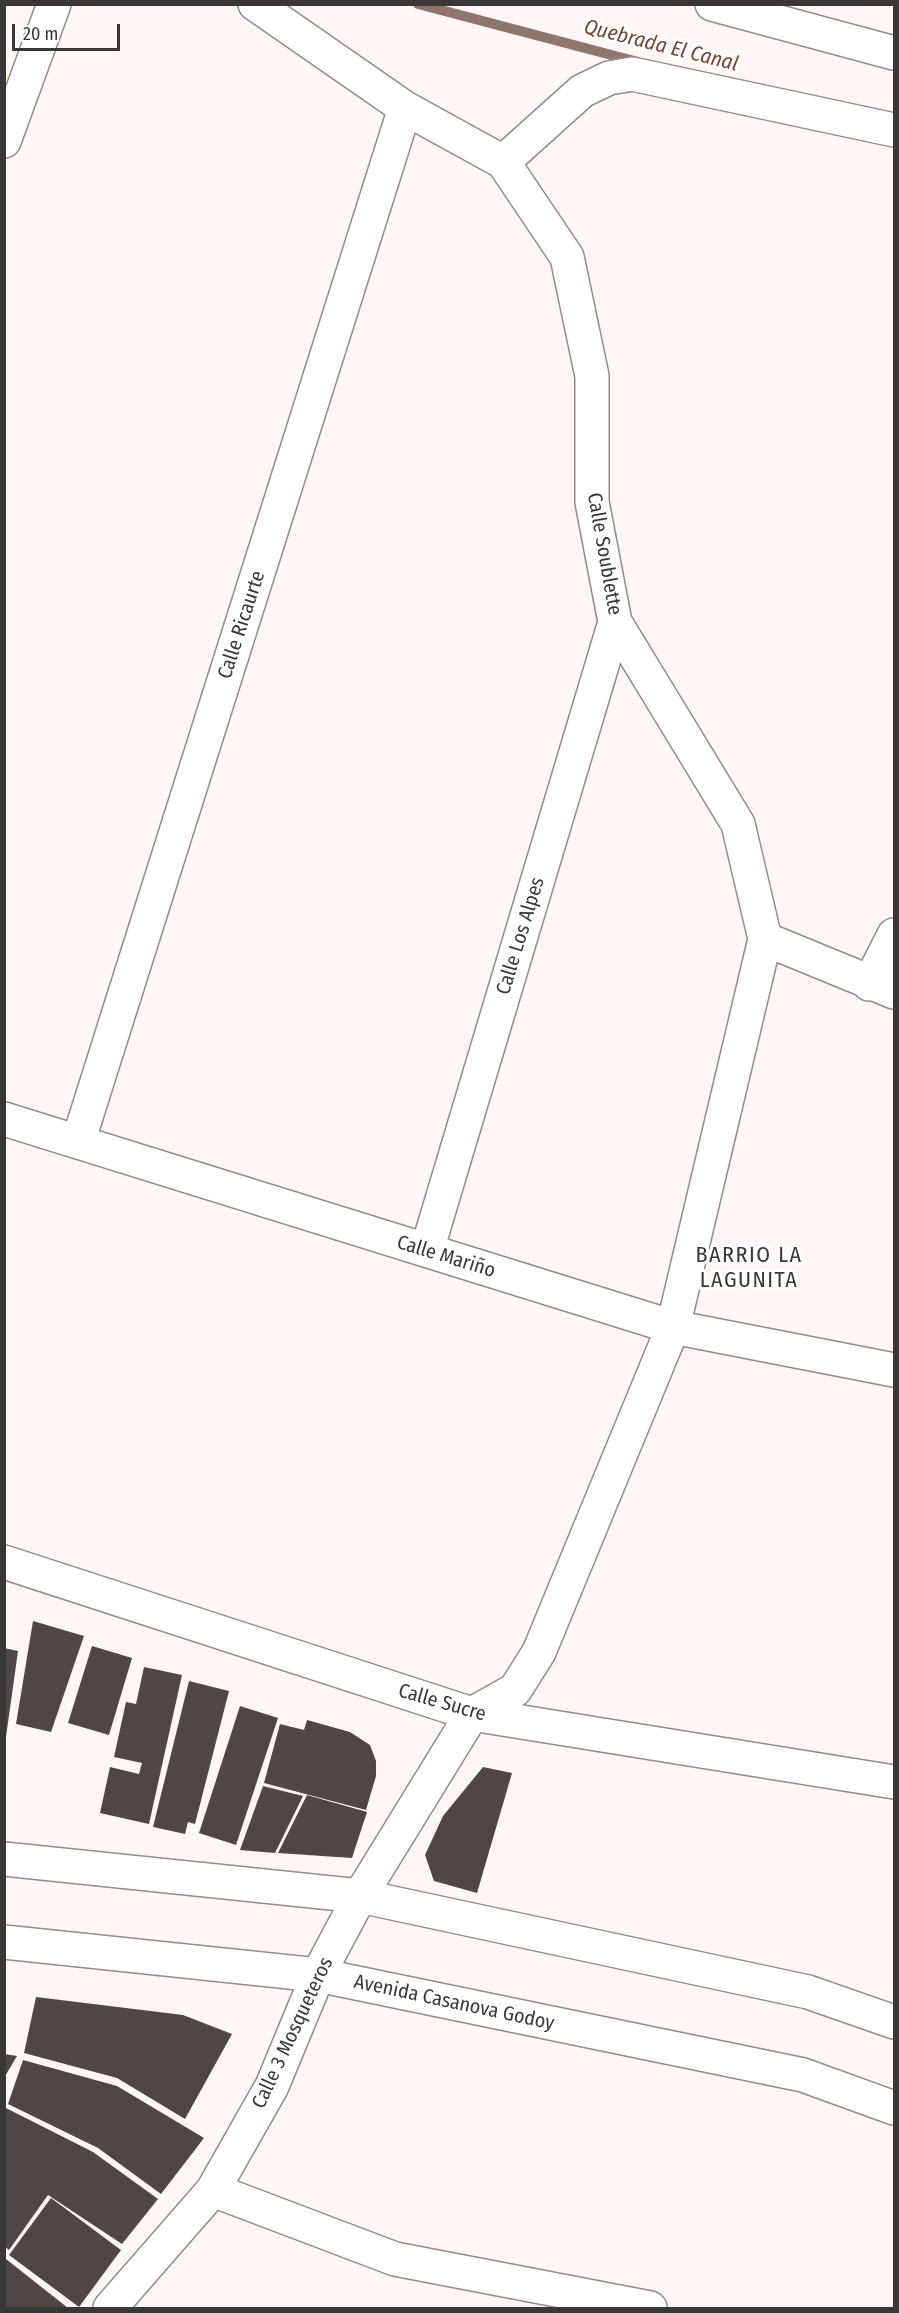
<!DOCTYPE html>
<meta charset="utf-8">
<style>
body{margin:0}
#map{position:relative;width:899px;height:2313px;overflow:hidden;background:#fef7f5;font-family:"Fira Sans Condensed",sans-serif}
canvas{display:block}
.frame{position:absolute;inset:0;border:6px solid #3b3736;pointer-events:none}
.scale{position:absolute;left:12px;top:24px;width:108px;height:27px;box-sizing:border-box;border:3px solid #3b3736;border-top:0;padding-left:8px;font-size:18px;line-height:21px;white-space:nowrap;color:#3b3736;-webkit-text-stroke:4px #fff;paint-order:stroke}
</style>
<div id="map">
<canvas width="899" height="2313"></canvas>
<div class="frame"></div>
<div class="scale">20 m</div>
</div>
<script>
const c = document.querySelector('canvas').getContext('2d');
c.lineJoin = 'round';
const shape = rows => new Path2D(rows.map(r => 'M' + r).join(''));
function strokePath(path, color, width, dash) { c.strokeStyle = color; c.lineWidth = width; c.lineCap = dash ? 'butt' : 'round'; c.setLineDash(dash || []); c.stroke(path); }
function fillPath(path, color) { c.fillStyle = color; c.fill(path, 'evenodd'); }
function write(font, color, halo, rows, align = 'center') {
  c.font = font + ' "Fira Sans Condensed",sans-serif'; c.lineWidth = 6; c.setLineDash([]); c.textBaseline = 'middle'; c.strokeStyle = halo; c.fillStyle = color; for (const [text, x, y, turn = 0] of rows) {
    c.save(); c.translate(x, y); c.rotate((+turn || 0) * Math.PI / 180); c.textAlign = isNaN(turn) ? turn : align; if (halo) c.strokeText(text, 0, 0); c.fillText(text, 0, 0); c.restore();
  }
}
const stream = shape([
 [418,4,638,62]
]);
const building = shape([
 [33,1621,84,1636,51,1732,16,1724],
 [92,1646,132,1658,109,1735,68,1723],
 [4,1648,18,1651,6,1737,4,1737],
 [144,1667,182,1675,149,1824,100,1813,110,1767,139,1774,142,1763,114,1757,126,1702,136,1704],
 [189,1681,229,1691,195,1824,188,1822,185,1834,153,1827],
 [240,1706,278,1718,236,1845,199,1833],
 [307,1720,350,1732,370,1745,376,1761,376,1776,366,1810,264,1783,280,1724,304,1730],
 [483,1767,512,1773,477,1893,434,1881,425,1855,443,1816],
 [263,1786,303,1796,275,1853,240,1850],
 [307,1795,367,1812,352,1858,278,1853],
 [36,1997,183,2015,232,2034,185,2119,117,2078,24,2053],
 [4,2054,17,2056,4,2078],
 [23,2060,117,2086,204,2138,161,2194,98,2148,8,2104],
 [4,2107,93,2152,158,2199,122,2244,48,2195,9,2250,4,2246],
 [51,2198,121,2250,79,2307,9,2255],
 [6,2259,68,2308,4,2308]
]);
const minor = shape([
 [712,4,894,53],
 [4,141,54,4],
 [503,162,582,91,609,78,632,74,894,130],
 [765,939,894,992],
 [869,984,894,935],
 [4,1119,673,1327,894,1370],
 [78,1142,405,108],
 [427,1250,615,622],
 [4,1562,472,1714,894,1782],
 [213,2190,395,2259,650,2308],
 [110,2308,213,2190,272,2086,318,1975,360,1896,472,1714,515,1690,539,1652,673,1327,765,939,738,824,615,622,592,502,592,376,567,257,503,162,405,108,255,4]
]);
const tertiary = shape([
 [4,1859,360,1896,808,1992,894,2022],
 [4,1942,318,1975,803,2075,894,2108]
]);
const streetNames = [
 ["Calle Soublette",604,554,80],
 ["Calle Ricaurte",242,625,-72],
 ["Calle Los Alpes",521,936,-73],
 ["Calle Mariño",446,1257,17],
 ["Calle Sucre",442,1703,16],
 ["Avenida Casanova Godoy",454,2003,12],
 ["Calle 3 Mosqueteros",293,2033,-65]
];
const waterNames = [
 ["Quebrada El Canal",661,46,14]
];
const quarterNames = [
 ["BARRIO LA",749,1256],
 ["LAGUNITA",749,1281]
];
strokePath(stream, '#8e756e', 10);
fillPath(building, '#504643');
strokePath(minor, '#958b87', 36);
strokePath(tertiary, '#958b87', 36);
strokePath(minor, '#fff', 33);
strokePath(tertiary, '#fff', 33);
write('20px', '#3b3736', '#fff', streetNames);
write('italic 21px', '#754434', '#fff', waterNames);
c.letterSpacing = '1.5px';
write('22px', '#3b3736', '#fff', quarterNames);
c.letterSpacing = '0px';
</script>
